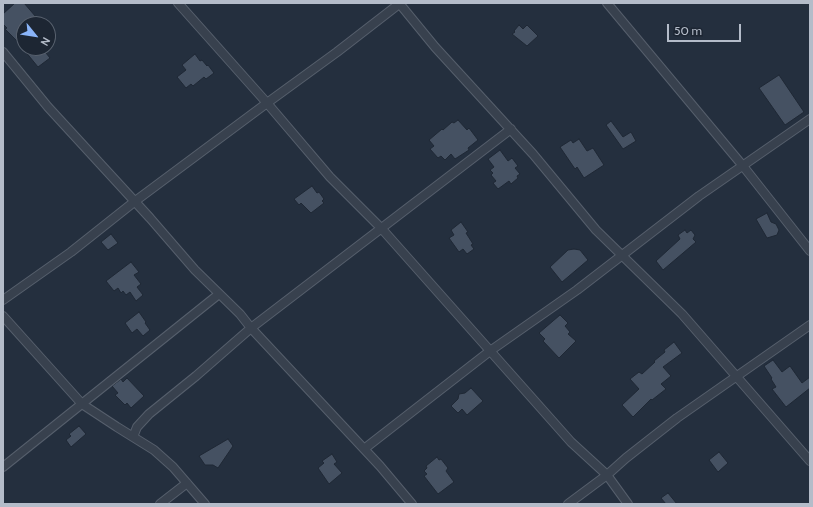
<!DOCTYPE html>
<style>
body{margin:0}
#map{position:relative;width:813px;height:507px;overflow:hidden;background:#242f3e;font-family:Cabin,sans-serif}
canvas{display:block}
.frame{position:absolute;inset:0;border:4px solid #b4bcc9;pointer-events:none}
.north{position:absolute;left:16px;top:16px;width:40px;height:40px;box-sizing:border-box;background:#1d2633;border:1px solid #59626f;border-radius:50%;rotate:120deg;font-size:11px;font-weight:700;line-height:16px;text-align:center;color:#b4bcc9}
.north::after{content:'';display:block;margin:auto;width:14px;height:18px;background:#8ab4f8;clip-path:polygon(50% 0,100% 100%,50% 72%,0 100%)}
.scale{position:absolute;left:667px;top:24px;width:74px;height:18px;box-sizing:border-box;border:2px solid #b4bcc9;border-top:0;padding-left:5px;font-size:12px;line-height:14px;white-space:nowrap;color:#b4bcc9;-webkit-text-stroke:3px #1d2633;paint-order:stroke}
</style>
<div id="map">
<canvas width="813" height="507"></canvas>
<div class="frame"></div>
<div class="north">N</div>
<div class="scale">50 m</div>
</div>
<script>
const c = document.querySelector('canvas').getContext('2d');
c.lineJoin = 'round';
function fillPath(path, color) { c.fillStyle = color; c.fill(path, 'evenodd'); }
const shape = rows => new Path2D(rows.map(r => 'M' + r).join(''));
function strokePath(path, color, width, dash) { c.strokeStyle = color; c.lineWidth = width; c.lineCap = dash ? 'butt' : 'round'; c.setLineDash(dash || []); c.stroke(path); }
const building = shape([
 [15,3,24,3,42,24,24,24,24,48,42,48,50,58,38,67,16,40,5,29,7,28,3,24,3,14,15,3],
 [519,25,523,29,527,25,538,36,527,46,512,34,515,32,514,31,519,25],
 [195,54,200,61,202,60,207,66,208,65,214,73,206,79,204,77,193,86,191,84,186,88,177,77,186,70,182,65,195,54],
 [779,75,804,112,785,125,759,88,779,75],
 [458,120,467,130,469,128,478,140,468,148,469,150,455,159,451,154,445,160,441,156,438,158,430,149,434,146,429,140,442,129,443,130,452,122,454,123,458,120],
 [611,121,623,137,631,132,636,141,623,149,606,125,611,121],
 [579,139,587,151,593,148,604,165,584,178,577,167,575,169,560,147,571,140,573,143,579,139],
 [500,150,508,161,512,158,518,166,515,168,520,174,517,176,518,178,511,184,509,181,498,189,493,183,496,181,491,175,493,173,490,170,494,167,488,159,500,150],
 [312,186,317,193,319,192,324,199,322,201,324,203,311,213,301,203,299,205,294,199,312,186],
 [767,213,771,222,776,224,779,230,777,235,767,238,756,219,767,213],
 [461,222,468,232,466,233,473,244,471,245,474,249,467,254,463,249,459,252,449,238,454,235,451,230,461,222],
 [685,230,687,233,691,230,695,235,693,239,696,242,663,270,656,261,680,239,678,235,685,230],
 [111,234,118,243,108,250,101,242,111,234],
 [574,249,580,250,588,260,562,282,550,267,568,250,574,249],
 [131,262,139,272,134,275,141,284,137,287,143,295,136,301,130,292,126,295,123,291,121,293,118,288,114,291,106,281,131,262],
 [139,312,146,322,145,323,150,330,143,336,137,329,132,333,125,323,139,312],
 [560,315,568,323,565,326,570,332,568,334,576,341,559,358,543,341,545,339,539,333,560,315],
 [674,342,682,353,663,367,671,376,661,384,666,389,652,400,651,399,633,417,622,405,639,389,630,379,639,372,642,374,655,362,654,361,665,352,664,350,674,342],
 [773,360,782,372,790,366,802,383,810,377,810,388,786,407,772,389,776,387,771,379,772,378,764,366,773,360],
 [127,378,144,396,131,408,127,403,125,405,115,395,118,393,112,386,121,379,123,382,127,378],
 [471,388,483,401,467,415,462,409,458,413,451,406,458,399,459,394,465,393,471,388],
 [79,426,86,434,71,447,66,440,71,436,69,434,79,426],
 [228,439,233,446,218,468,213,465,205,465,199,456,228,439],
 [719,452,728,463,718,472,709,460,719,452],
 [332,454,337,462,334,464,342,473,329,484,318,468,324,463,322,461,332,454],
 [437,457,439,460,441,459,448,468,446,471,454,482,438,494,424,476,427,474,424,471,427,468,426,466,437,457],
 [668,493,677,504,666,504,661,498,668,493]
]);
const street = shape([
 [178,3,267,103,330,177,382,229,571,442,607,475,628,504],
 [399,3,435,47,533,154,596,230,682,314,810,461],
 [607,3,743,166,810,251],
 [3,52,48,107,150,218,195,270,240,314,251,328,380,466,412,504],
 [3,300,71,252,134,202,267,103,337,52,399,4],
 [3,316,82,404,117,427,154,450,173,467,205,504],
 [133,437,137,427,149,414,196,376,251,328,511,129],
 [364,449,490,351,577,290,699,196,810,119],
 [3,467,219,294],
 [160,504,187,483],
 [568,504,607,475,626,458,677,418,810,325]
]);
fillPath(building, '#455162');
strokePath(building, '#1f2835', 1);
strokePath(street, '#565f6c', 10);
strokePath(street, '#38414e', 8);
</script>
